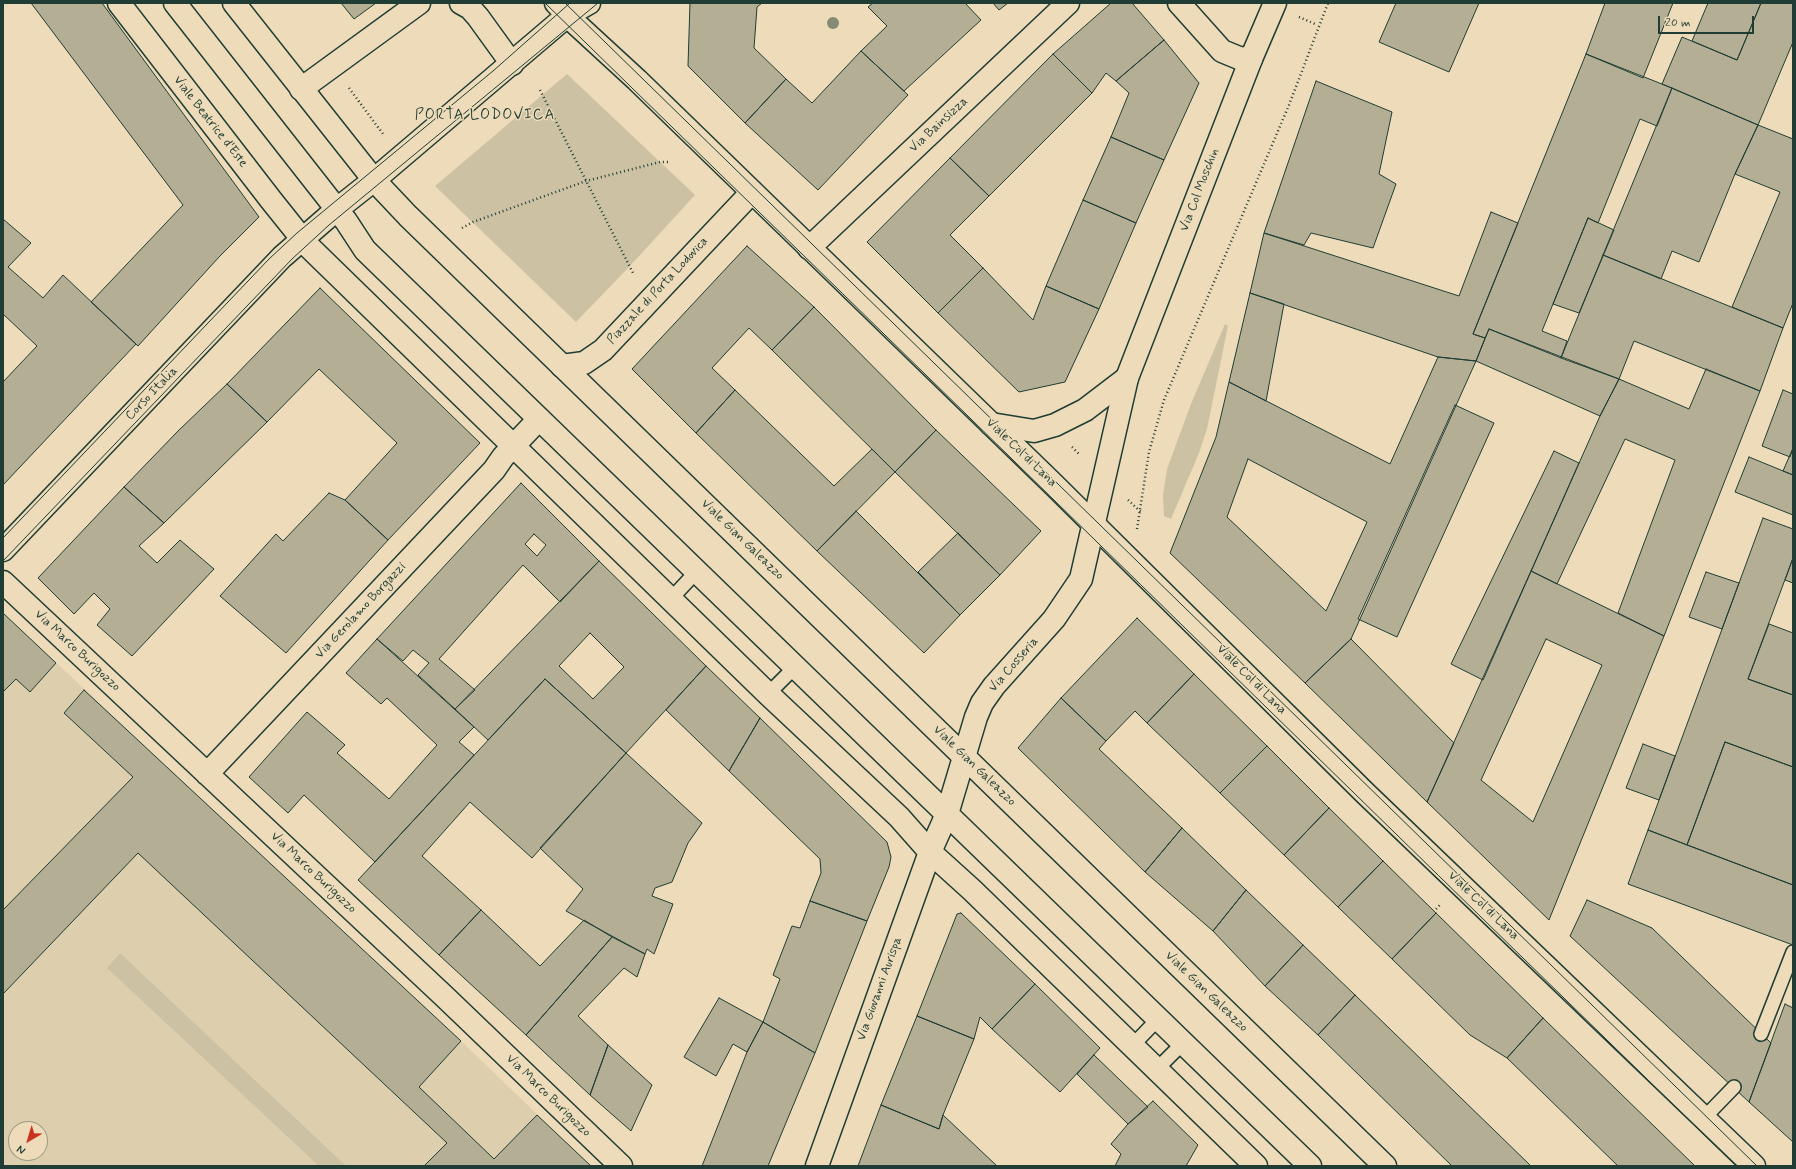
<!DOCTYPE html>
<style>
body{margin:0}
#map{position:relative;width:1796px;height:1169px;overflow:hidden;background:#eedbb9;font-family:Mynerve,sans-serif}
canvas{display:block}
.frame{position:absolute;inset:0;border:4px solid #1f3d34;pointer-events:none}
.north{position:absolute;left:8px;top:1121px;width:40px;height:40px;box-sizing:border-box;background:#eedbb9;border:1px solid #9b9c84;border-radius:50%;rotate:218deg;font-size:11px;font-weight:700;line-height:16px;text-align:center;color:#1f3d34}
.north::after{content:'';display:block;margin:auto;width:14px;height:18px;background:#c8321e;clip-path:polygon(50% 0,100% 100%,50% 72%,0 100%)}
.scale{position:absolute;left:1658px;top:16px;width:96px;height:18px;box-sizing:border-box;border:2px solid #1f3d34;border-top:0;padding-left:5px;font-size:12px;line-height:14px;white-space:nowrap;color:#1f3d34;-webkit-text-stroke:3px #eedbb9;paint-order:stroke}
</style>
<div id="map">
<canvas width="1796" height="1169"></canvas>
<div class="frame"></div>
<div class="north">N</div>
<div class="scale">20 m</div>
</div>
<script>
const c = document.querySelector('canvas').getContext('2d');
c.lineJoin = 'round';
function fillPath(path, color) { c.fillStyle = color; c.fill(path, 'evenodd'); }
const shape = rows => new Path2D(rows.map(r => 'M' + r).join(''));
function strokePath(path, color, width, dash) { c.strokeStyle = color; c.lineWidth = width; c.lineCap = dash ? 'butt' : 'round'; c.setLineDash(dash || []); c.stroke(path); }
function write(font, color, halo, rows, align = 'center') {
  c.font = font + ' Mynerve,sans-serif'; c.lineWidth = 3; c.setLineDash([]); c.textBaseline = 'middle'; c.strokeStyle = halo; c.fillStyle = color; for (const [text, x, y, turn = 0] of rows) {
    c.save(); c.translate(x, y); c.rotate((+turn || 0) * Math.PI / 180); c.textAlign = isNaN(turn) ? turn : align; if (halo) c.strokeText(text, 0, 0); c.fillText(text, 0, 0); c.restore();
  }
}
const built = shape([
 [3,613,461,1041,591,1166,3,1166],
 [16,1129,40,1129,40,1153,16,1153]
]);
const green = shape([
 [567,74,695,195,629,267,576,322,435,186],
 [1225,324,1228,326,1207,429,1199,453,1171,519,1164,516,1163,495,1167,469,1191,404],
 [120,953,346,1166,319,1166,107,968]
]);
const building = shape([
 [31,3,102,3,259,217,219,257,138,346,91,302,183,205,31,3],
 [341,3,376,3,354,19,341,3],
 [690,3,762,3,757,7,754,48,786,79,745,123,688,66,690,3],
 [873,3,965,3,981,20,904,91,861,51,887,26,868,7,873,3],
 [993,3,1008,3,999,10,993,3],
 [1111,3,1132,3,1164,40,1116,81,1106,73,1092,93,1053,54,1111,3],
 [1396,3,1479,3,1449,72,1379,42,1396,3],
 [1605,3,1673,3,1643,78,1586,54,1605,3],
 [1708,3,1761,3,1737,60,1692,41,1708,3],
 [1761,3,1793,3,1793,42,1758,125,1662,84,1682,37,1737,60,1761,3],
 [1164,40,1199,83,1164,160,1111,137,1129,93,1116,81,1164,40],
 [861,51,908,95,818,190,745,123,786,79,812,103,861,51],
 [1053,54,1092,93,989,196,950,158,1053,54],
 [1586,54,1672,88,1657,126,1640,119,1598,223,1588,218,1542,331,1567,341,1561,358,1489,329,1485,338,1473,334,1586,54],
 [1316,81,1392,112,1379,174,1396,184,1373,248,1311,233,1304,245,1264,233,1316,81],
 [1672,88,1758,125,1735,174,1699,262,1672,251,1661,279,1603,255,1672,88],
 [1758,125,1793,139,1793,303,1783,328,1732,307,1780,192,1735,174,1758,125],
 [1111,137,1164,160,1136,223,1083,200,1111,137],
 [950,158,989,196,950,235,983,268,938,313,867,242,950,158],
 [1083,200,1136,223,1099,309,1046,286,1083,200],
 [1491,212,1518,223,1473,334,1485,338,1476,361,1438,357,1250,293,1264,233,1459,296,1491,212],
 [1588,218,1614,230,1579,313,1553,304,1588,218],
 [3,219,31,243,8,267,43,298,63,275,136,344,3,485,3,382,37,346,3,314,3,219],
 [747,246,814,307,772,350,749,328,712,368,735,390,696,433,632,369,747,246],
 [1603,255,1783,328,1760,391,1634,341,1619,379,1561,358,1603,255],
 [983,268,1033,320,1046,286,1099,309,1065,382,1019,392,938,313,983,268],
 [320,288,480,443,388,540,345,500,397,443,319,369,267,422,227,384,320,288],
 [1250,293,1284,304,1266,401,1229,382,1250,293],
 [814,307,936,430,895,472,772,350,814,307],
 [1489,329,1619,379,1600,416,1476,361,1489,329],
 [1438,357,1476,361,1351,639,1305,683,1170,553,1216,437,1229,382,1390,464,1438,357],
 [1248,459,1367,522,1326,611,1227,517,1248,459],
 [1706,369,1760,391,1664,636,1618,613,1675,460,1625,439,1557,584,1531,571,1600,416,1619,379,1689,409,1706,369],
 [227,384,267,422,164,523,124,487,178,431,227,384],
 [735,390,834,486,872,449,895,472,817,551,696,433,735,390],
 [1783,390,1793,394,1793,448,1790,457,1762,446,1783,390],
 [1455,405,1494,423,1397,637,1358,619,1455,405],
 [936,430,1041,531,1000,575,895,472,936,430],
 [1793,448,1793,475,1783,471,1793,448],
 [1554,451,1579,463,1483,680,1451,664,1554,451],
 [1749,457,1793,475,1793,515,1735,492,1749,457],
 [521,483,599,561,560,602,523,565,439,659,475,690,455,709,418,675,429,663,413,650,403,661,377,639,521,483],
 [534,534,546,545,537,556,525,544,534,534],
 [124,487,164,523,139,546,157,563,180,540,214,569,132,656,97,625,110,609,94,593,74,614,38,578,124,487],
 [329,493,345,500,388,540,286,653,220,596,276,534,283,541,329,493],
 [856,511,960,615,924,653,817,551,856,511],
 [1763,518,1793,529,1793,558,1748,679,1793,695,1793,767,1725,742,1687,845,1648,830,1763,518],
 [958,533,1000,575,960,615,918,572,958,533],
 [1793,558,1793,583,1785,580,1793,558],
 [599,561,706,666,626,753,545,679,488,740,455,709,599,561],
 [590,633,624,667,593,699,559,666,590,633],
 [1531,571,1664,636,1549,920,1427,802,1531,571],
 [1546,639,1602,665,1533,822,1481,780,1546,639],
 [1706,572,1739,583,1722,629,1689,617,1706,572],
 [3,613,56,663,30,692,16,679,3,692,3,613],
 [1137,618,1194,674,1147,723,1135,711,1106,741,1061,698,1137,618],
 [1769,624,1793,633,1793,695,1748,679,1769,624],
 [377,639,474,727,459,742,474,755,375,862,304,795,288,813,249,777,307,712,345,745,337,753,389,799,437,745,387,698,381,704,346,673,377,639],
 [1351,639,1454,743,1427,802,1305,683,1351,639],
 [706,666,760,718,729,771,666,710,706,666],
 [1194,674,1267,746,1220,793,1147,723,1194,674],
 [545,679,626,753,532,858,470,802,422,856,481,910,439,955,358,880,545,679],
 [84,690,461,1041,419,1087,494,1159,537,1115,591,1166,424,1166,447,1143,138,853,3,994,3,910,133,777,64,713,84,690],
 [1061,698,1106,741,1099,749,1182,828,1145,872,1018,748,1061,698],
 [760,718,887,842,891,857,889,867,867,921,810,901,821,873,820,859,729,771,760,718],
 [1725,742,1793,767,1793,885,1687,845,1725,742],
 [1643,744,1675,756,1659,800,1626,788,1643,744],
 [1267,746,1329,808,1284,855,1220,793,1267,746],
 [626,753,702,823,688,843,672,882,655,888,652,896,673,904,654,954,647,949,645,954,566,911,583,889,540,848,626,753],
 [1329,808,1383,861,1338,907,1284,855,1329,808],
 [1182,828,1246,890,1213,931,1145,872,1182,828],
 [1648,830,1793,885,1793,945,1628,884,1648,830],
 [1383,861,1436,913,1392,959,1338,907,1383,861],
 [1246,890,1303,945,1265,986,1213,931,1246,890],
 [1587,900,1652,928,1771,1043,1749,1102,1570,936,1587,900],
 [810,901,867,921,815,1053,763,1022,780,979,773,975,792,926,800,928,810,901],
 [481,910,540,966,584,920,612,937,526,1035,439,955,481,910],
 [961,913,1035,984,992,1029,980,1017,974,1039,917,1016,957,914,961,913],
 [1436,913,1543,1018,1507,1058,1470,1035,1392,959,1436,913],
 [612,937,645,954,637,977,624,968,578,1016,608,1045,590,1095,526,1035,612,937],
 [1303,945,1355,995,1318,1035,1265,986,1303,945],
 [1035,984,1100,1048,1060,1092,992,1029,1035,984],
 [1355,995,1531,1166,1452,1166,1318,1035,1355,995],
 [719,998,763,1022,747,1052,733,1044,716,1076,684,1057,719,998],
 [1785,1004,1793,1008,1793,1142,1749,1102,1785,1004],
 [917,1016,974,1039,943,1115,939,1129,881,1105,917,1016],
 [1543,1018,1695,1166,1618,1166,1507,1058,1543,1018],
 [763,1022,815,1053,768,1166,702,1166,747,1052,763,1022],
 [608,1045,652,1085,631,1131,590,1095,608,1045],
 [1094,1055,1148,1107,1128,1124,1077,1074,1094,1055],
 [1153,1101,1198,1145,1186,1166,1115,1166,1121,1154,1111,1144,1128,1124,1153,1101],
 [881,1105,939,1129,943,1115,997,1166,858,1166,881,1105]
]);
const path = shape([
 [1299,17,1315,24],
 [349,88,383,134],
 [540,90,634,275],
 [462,228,473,222,586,181,660,162,669,162],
 [1072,447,1080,455],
 [1128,500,1142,513],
 [1137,529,1149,452,1164,400,1289,105,1328,3],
 [1436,909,1441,904]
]);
const service = shape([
 [670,600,697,571],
 [768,694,795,667],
 [1761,1034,1793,952],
 [1133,1045,1158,1019],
 [1157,1069,1183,1043],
 [1704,1118,1734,1087]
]);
const minor = shape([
 [119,3,271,200,307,245,768,694,899,817,930,852,972,890,1256,1166],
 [461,3,470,8,478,17,512,64],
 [1179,3,1222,51,1239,58,1251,59],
 [301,89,419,3],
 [809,248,1068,3],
 [562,366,584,363,603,350,752,192],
 [991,424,1034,431,1055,425,1085,410,1127,378],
 [3,582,446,998,621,1166],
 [207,774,494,470,503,457,539,419],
 [817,1166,930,852,947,814]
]);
const tertiary = shape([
 [556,3,575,23,637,80,1053,484,1365,793,1754,1166],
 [3,550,282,257,336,210]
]);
const secondary = shape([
 [175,3,346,221,365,250,1310,1166],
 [234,3,374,180,408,216,1385,1166],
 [336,210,374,180,568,15,589,3],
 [947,814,976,717,982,703,994,686,1054,619,1081,579,1127,378,1251,59,1275,3]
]);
const tram = shape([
 [545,3,1736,1166],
 [565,3,1757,1166],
 [3,538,269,259,297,233,493,71,570,3],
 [3,561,292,259,329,225,598,3]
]);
const trees = [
 [833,23]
];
const streetNames = [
 ["Viale Beatrice d'Este",210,122,52],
 ["Via Bainsizza",939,125,-43],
 ["Via Col Moschin",1200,190,-69],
 ["Piazzale di Porta Lodovica",658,291,-47],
 ["Corso Italia",152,394,-46],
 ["Viale Col di Lana",1021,453,44],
 ["Viale Gian Galeazzo",742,540,44],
 ["Via Gerolamo Borgazzi",361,611,-47],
 ["Via Marco Burigozzo",77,651,43],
 ["Via Cosseria",1014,665,-49],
 ["Viale Col di Lana",1251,680,45],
 ["Viale Gian Galeazzo",974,766,44],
 ["Via Marco Burigozzo",313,873,43],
 ["Viale Col di Lana",1483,906,44],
 ["Via Giovanni Aurispa",880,989,-70],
 ["Viale Gian Galeazzo",1206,992,44],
 ["Via Marco Burigozzo",548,1096,44]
];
const quarterNames = [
 ["PORTA LODOVICA",485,116]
];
fillPath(built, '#ddceae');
fillPath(green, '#ccc2a3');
fillPath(building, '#b4af94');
strokePath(building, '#1f3d34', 1);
strokePath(service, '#1f3d34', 16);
strokePath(minor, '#1f3d34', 25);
strokePath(tertiary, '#1f3d34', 25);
strokePath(secondary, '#1f3d34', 25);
strokePath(path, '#1f3d34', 2.5, [1, 3]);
strokePath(service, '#eedbb9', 13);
strokePath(minor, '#eedbb9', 22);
strokePath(tertiary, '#eedbb9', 22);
strokePath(secondary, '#eedbb9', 22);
strokePath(tram, '#1f3d34', 1);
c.fillStyle = '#868b76';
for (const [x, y] of trees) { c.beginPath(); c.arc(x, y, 6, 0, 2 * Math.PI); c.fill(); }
write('13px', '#1f3d34', '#eedbb9', streetNames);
c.letterSpacing = '1px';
write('15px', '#1f3d34', '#eedbb9', quarterNames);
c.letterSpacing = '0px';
</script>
